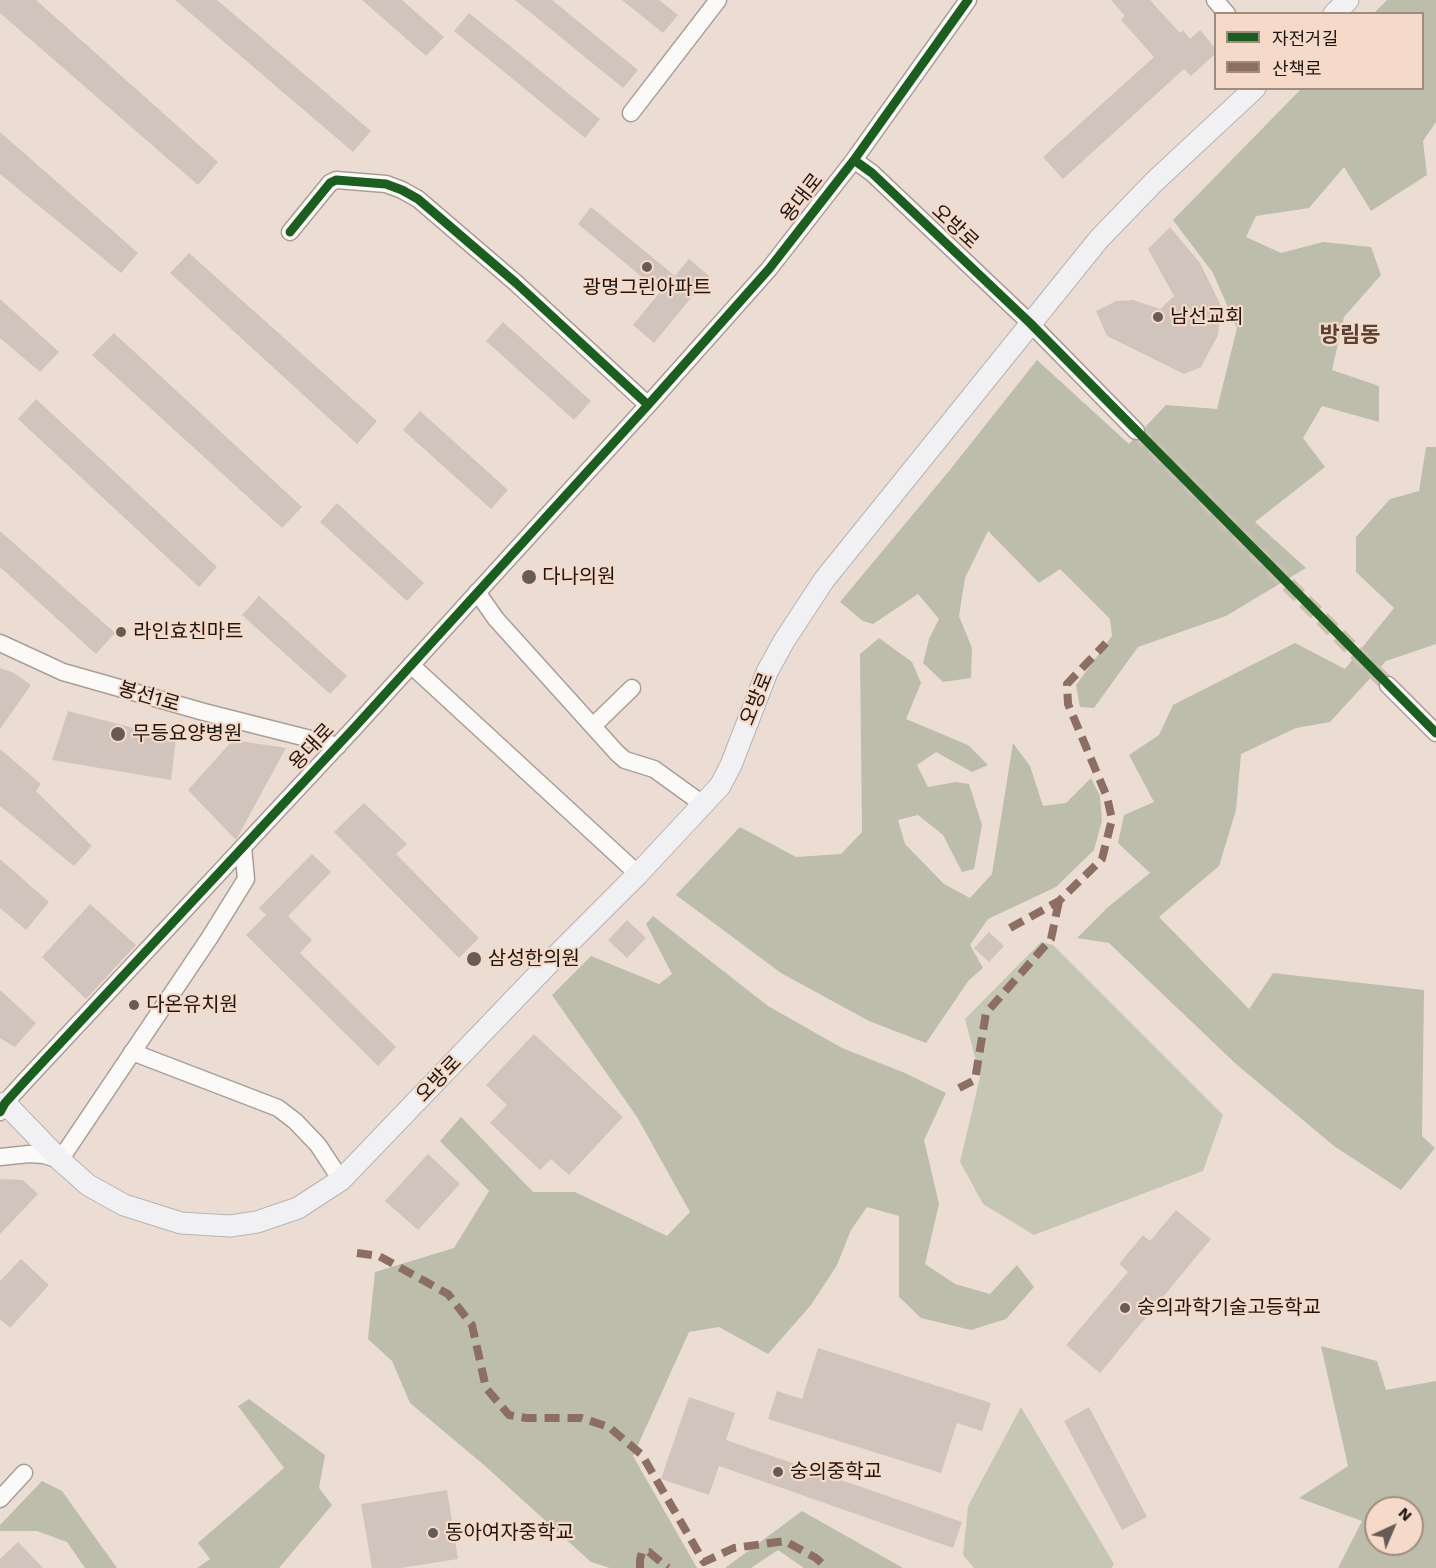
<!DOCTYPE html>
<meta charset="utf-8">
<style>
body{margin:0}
#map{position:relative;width:1436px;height:1568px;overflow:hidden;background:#ecddd4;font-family:"Work Sans","Noto Sans KR",sans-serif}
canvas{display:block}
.legend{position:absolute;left:1214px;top:12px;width:210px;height:78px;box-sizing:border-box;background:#f6dac9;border:2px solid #a08c7f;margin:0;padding:8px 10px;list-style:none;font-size:18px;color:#1f1610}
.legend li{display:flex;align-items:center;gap:12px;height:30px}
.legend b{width:30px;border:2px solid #a08c7f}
.north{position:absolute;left:1364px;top:1496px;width:60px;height:60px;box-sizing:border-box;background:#f6dac9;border:2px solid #a08c7f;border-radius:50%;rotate:44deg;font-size:16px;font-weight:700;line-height:24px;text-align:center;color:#1f1610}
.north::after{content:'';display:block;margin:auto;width:21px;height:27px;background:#675c55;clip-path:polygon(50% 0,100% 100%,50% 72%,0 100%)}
</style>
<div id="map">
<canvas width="1436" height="1568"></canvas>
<ul class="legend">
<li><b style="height:8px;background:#1b5e20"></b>자전거길</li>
<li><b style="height:8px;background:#8d6e63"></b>산책로</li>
</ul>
<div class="north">N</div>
</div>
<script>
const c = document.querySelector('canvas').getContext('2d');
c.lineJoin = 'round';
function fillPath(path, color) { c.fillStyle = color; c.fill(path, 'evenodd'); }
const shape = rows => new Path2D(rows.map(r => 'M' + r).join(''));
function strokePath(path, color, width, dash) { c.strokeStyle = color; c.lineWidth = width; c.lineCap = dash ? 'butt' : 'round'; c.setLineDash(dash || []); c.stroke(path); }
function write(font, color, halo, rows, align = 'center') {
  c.font = font + ' "Work Sans","Noto Sans KR",sans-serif'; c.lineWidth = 4.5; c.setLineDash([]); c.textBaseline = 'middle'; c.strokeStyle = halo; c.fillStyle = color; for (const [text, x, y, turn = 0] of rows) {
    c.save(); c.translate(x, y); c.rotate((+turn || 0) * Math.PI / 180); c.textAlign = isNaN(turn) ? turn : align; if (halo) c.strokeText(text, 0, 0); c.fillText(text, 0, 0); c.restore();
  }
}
const green = shape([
 [1041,942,1053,945,1223,1115,1203,1171,1034,1235,983,1204,960,1162,980,1077,965,1019],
 [1021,1407,1114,1564,1111,1568,974,1568,963,1555,968,1506]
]);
const forest = shape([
 [1387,0,1436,0,1436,122,1423,141,1427,175,1371,211,1344,167,1309,208,1256,216,1246,237,1281,253,1323,242,1371,247,1381,275,1344,317,1332,370,1379,386,1379,422,1322,406,1303,438,1325,467,1255,522,1306,568,1226,616,1138,647,1094,708,1080,707,1076,685,1112,636,1110,619,1060,569,1039,583,988,531,965,578,959,616,972,648,971,678,943,682,923,663,929,639,939,619,918,594,873,624,863,621,840,602,949,471,1037,360,1129,444,1166,405,1217,409,1237,328,1213,273,1173,220,1301,89,1422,88,1422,14,1374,13],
 [1426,447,1436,447,1436,644,1386,661,1330,722,1296,728,1241,754,1236,810,1219,866,1159,917,1249,1009,1273,973,1424,990,1422,1136,1435,1148,1401,1190,1334,1146,1236,1064,1109,943,1077,938,1108,907,1150,873,1118,843,1124,815,1154,802,1129,755,1159,735,1173,705,1295,643,1345,669,1394,608,1356,572,1356,537,1390,499,1419,491],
 [879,638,912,662,921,683,906,719,968,745,988,765,972,772,936,752,917,765,928,787,956,782,969,784,982,825,974,869,962,872,943,835,918,815,898,820,905,844,944,884,970,898,992,874,1013,743,1030,766,1043,806,1066,803,1091,778,1100,796,1102,821,1094,850,1056,887,988,919,970,945,983,968,969,980,926,1043,869,1021,781,973,676,895,740,827,796,857,841,854,862,832,860,654],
 [653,916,768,1006,842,1048,905,1073,946,1093,924,1140,939,1204,925,1264,955,1284,990,1294,1017,1265,1034,1287,1006,1319,971,1330,921,1318,899,1297,899,1216,867,1207,851,1230,837,1265,811,1305,768,1354,719,1327,689,1332,633,1456,697,1568,610,1568,591,1562,484,1465,410,1403,392,1361,368,1339,375,1272,454,1248,489,1191,440,1141,461,1117,533,1192,575,1192,667,1236,690,1212,637,1117,552,995,591,956,659,984,672,974,646,924],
 [1321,1346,1377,1361,1386,1390,1436,1381,1436,1568,1338,1568,1362,1521,1299,1498,1348,1466],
 [1376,1508,1412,1508,1412,1544,1376,1544],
 [249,1399,325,1455,319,1488,332,1505,279,1568,197,1568,210,1559,198,1543,284,1468,238,1406],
 [42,1481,62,1491,117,1568,85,1568,67,1542,37,1531,0,1531,0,1525],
 [802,1511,903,1568,804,1568,778,1550,751,1568,725,1568]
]);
const building = shape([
 [0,0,36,0,218,162,198,185,0,13],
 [175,0,217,0,371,131,353,152],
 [362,0,402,0,444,37,426,56],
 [515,0,552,0,638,70,623,88],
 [622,0,659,0,678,15,663,33],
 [1111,0,1150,0,1180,33,1183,30,1190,39,1200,30,1215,48,1215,54,1191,76,1184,69,1063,179,1043,157,1154,57,1121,20,1125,16],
 [469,13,600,119,585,138,454,31],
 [0,132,138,253,121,273,0,174],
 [591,207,675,276,689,259,709,276,654,343,633,325,660,292,578,224],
 [1170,227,1200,263,1221,306,1218,335,1201,367,1184,374,1107,336,1096,311,1116,301,1133,300,1160,309,1174,296,1148,249],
 [189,253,377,421,357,444,170,273],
 [0,299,59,352,40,372,0,338],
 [503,322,591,401,574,420,486,341],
 [114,333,302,507,282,528,92,355],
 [36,399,217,567,199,587,18,419],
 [420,411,508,490,491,509,403,430],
 [337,503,424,583,407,601,320,522],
 [0,531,115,633,96,654,0,567],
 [259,596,347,676,330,694,242,615],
 [0,668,14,673,31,685,0,729],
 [68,711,176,739,171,780,52,760],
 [233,740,286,748,236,840,188,790],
 [0,749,41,784,36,791,92,846,74,866,0,806],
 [364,803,407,844,396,854,479,938,459,958,334,832],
 [312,854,331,872,288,916,312,940,300,953,396,1047,378,1066,246,935,266,915,259,908],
 [0,859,49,902,26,930,0,908],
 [90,904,136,945,86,999,42,957],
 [627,920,646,938,627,958,608,940],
 [989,932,1004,946,989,962,974,948],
 [0,990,36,1023,15,1047,0,1038],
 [534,1034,623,1117,569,1175,551,1159,540,1170,490,1123,507,1105,486,1085],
 [428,1154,460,1184,418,1230,385,1201],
 [0,1179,23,1180,38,1194,0,1234],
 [1176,1210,1211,1239,1100,1373,1066,1345,1128,1272,1119,1264,1143,1235,1150,1241],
 [21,1259,49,1285,10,1328,0,1319,0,1281],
 [818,1348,991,1403,982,1431,957,1423,941,1473,768,1419,777,1391,802,1399],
 [689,1397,735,1413,726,1440,962,1522,953,1548,719,1466,709,1495,661,1479],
 [1089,1407,1147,1517,1122,1530,1064,1421],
 [447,1490,458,1559,401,1568,372,1568,361,1504],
 [18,1542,43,1568,0,1568,0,1559]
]);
const minorTunnel = shape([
 [1136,431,1388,685]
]);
const minor = shape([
 [1215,0,1227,14],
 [631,113,718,0],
 [854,160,872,173,1030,323,1136,431],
 [290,232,330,183,336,180,386,184,402,190,418,199,516,283,648,405],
 [477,592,496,619,617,753,625,760,654,769,704,805],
 [0,643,63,672,204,712,338,746],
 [411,665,638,874],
 [1388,685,1436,733],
 [593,726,632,688],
 [132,1052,278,1108,295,1121,318,1145,341,1180],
 [0,1112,5,1103,25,1081,354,728,648,405,769,269,854,160,968,0],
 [0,1157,29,1154,44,1155,60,1160,210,937,246,879,243,847],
 [0,1499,24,1473]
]);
const major = shape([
 [1334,14,1348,0],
 [5,1103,60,1160,88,1185,124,1205,181,1223,230,1226,257,1222,298,1208,341,1180,552,960,638,874,720,786,731,765,767,672,784,641,824,580,1099,239,1154,182,1255,88]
]);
const quiet = shape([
 [1010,928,1059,901,1102,859,1112,819,1107,797,1068,704,1067,684,1106,643],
 [959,1088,975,1080,986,1013,1051,939,1059,901],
 [357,1253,379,1256,448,1294,472,1325,486,1388,509,1415,526,1418,581,1418,609,1427,642,1455,704,1562,734,1548,785,1541,816,1558,827,1568],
 [640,1568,640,1560,642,1552,649,1552,668,1568]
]);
const cycleway = shape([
 [854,160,872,173,1030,323,1436,733],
 [290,232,330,183,336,180,386,184,402,190,418,199,516,283,648,405],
 [0,1112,5,1103,25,1081,354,728,648,405,769,269,854,160,968,0]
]);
const markers = [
 [647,267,6,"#675c55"],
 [1158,317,6,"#675c55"],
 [529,577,8,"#675c55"],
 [121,632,6,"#675c55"],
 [118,734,8,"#675c55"],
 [474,959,8,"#675c55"],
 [134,1005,6,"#675c55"],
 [1125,1308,6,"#675c55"],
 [778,1472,6,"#675c55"],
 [433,1533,6,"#675c55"]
];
const streetNames = [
 ["용대로",802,198,-52],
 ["오방로",955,227,43],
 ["봉선1로",149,697,16],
 ["오방로",757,699,-68],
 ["용대로",312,747,-47],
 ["오방로",439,1079,-46]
];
const poiNames = [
 ["광명그린아파트",647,288,"center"],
 ["남선교회",1170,317],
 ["다나의원",542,577],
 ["라인효친마트",133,632],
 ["무등요양병원",132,734],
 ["삼성한의원",488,959],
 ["다온유치원",146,1005],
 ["숭의과학기술고등학교",1137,1308],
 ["숭의중학교",790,1472],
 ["동아여자중학교",445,1533]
];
const quarterNames = [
 ["방림동",1350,336]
];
fillPath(green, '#c5c7b4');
fillPath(forest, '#bcbdab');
fillPath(building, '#d1c4bc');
strokePath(minorTunnel, '#cdbfb7', 16, [16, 8]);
strokePath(minor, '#a99e97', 19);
strokePath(major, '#b7b3b5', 23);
strokePath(minor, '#fcfaf9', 16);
strokePath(major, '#f1f1f3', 21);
strokePath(quiet, '#8d6e63', 8, [15, 8]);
strokePath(cycleway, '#1b5e20', 9);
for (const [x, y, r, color] of markers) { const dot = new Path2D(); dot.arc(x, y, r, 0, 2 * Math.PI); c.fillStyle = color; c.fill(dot); strokePath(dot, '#f6dac9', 2); }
write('20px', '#1f1610', '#f6dac9', streetNames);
write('20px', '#1f1610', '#f6dac9', poiNames, 'left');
write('bold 22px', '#594335', '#f6dac9', quarterNames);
</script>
